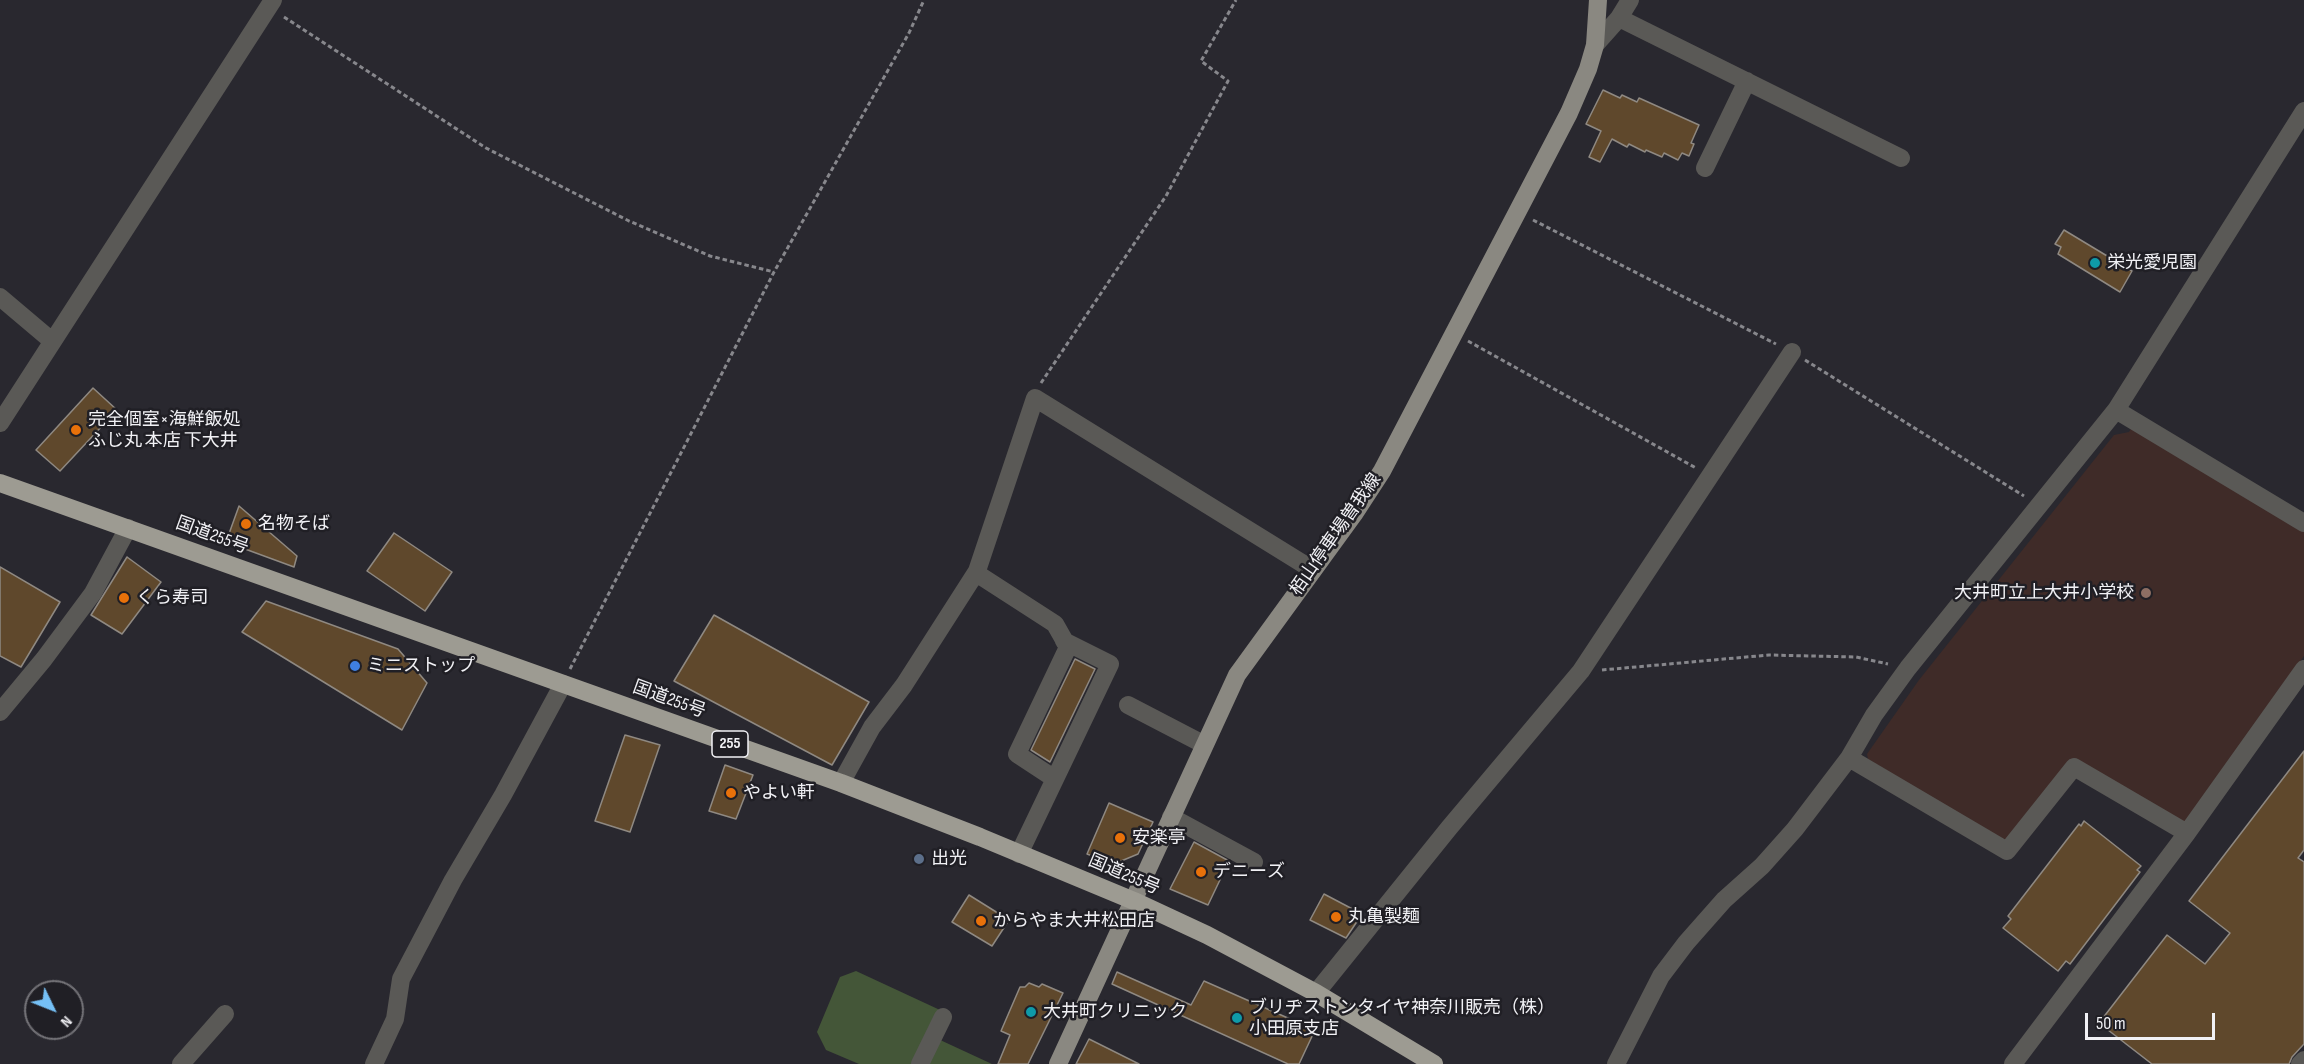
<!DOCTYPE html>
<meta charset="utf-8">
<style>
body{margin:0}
#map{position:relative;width:2304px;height:1064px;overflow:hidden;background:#29282f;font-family:"Sofia Sans Condensed",sans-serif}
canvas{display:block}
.north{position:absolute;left:24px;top:980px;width:60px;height:60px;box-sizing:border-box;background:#201f25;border:2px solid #747378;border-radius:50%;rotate:133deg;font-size:16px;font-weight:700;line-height:24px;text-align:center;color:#f1f1f5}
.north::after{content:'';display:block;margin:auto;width:21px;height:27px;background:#75c0f6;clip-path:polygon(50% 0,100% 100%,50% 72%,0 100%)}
.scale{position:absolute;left:2085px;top:1013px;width:130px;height:27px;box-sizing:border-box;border:3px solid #f1f1f5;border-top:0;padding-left:8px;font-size:18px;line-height:21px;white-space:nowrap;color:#f1f1f5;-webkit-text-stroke:4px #201f25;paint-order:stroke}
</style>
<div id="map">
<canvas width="2304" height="1064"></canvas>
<div class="north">N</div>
<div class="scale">50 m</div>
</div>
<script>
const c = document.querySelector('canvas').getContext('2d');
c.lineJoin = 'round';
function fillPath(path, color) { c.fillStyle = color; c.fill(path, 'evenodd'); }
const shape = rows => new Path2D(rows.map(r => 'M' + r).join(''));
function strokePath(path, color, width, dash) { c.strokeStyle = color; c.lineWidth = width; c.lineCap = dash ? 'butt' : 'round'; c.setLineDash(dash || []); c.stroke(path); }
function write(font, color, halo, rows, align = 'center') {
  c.font = font + ' "Sofia Sans Condensed","Noto Sans JP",sans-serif'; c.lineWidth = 5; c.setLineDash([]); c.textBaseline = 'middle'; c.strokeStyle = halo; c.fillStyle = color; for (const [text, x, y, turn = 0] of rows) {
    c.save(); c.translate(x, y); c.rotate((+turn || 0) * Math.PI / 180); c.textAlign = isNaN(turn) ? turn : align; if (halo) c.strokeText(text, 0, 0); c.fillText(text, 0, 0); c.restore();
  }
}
const education = shape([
 [2132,427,2304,531,2304,656,2181,828,2074,762,2007,845,1868,759,1867,754,1919,680,2114,435,2129,432]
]);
const green = shape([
 [856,971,940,1010,915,1064,859,1064,826,1050,817,1032,840,977],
 [938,1039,992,1064,926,1064]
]);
const building = shape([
 [1603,90,1620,98,1622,95,1637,102,1639,98,1699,125,1691,143,1694,144,1689,156,1682,153,1678,160,1664,153,1662,157,1646,150,1645,152,1629,144,1627,147,1612,139,1600,162,1589,157,1601,131,1586,124,1603,90],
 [2064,230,2132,271,2120,292,2058,254,2061,247,2055,244,2064,230],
 [93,388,117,410,60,471,36,450,93,388],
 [239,506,297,556,294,567,226,542,239,506],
 [394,533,452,572,425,611,367,571,394,533],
 [127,557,161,582,122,634,91,615,127,557],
 [0,567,60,602,21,667,0,656,0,567],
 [266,601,398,649,427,683,402,730,242,632,266,601],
 [714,615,869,702,832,765,674,681,714,615],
 [1075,659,1095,669,1050,762,1031,750,1075,659],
 [625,735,660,745,630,832,595,821,625,735],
 [2304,751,2304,850,2298,858,2304,862,2304,1044,2292,1057,2289,1064,2152,1064,2099,1023,2167,935,2205,964,2230,933,2189,901,2304,751],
 [725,765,753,775,736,819,709,811,725,765],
 [1109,803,1153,822,1138,854,1114,864,1087,854,1109,803],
 [2084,821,2141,866,2137,870,2140,872,2070,964,2066,961,2058,971,2003,928,2011,919,2008,916,2079,824,2081,826,2084,821],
 [1194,842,1229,861,1208,905,1170,889,1194,842],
 [1324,894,1362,914,1346,938,1310,920,1324,894],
 [969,895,1009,920,992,946,952,922,969,895],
 [1117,972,1191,1005,1204,981,1315,1030,1299,1064,1288,1064,1112,984,1117,972],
 [1029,983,1039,987,1042,984,1063,993,1028,1064,998,1064,1010,1035,1001,1031,1020,987,1025,987,1029,983],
 [1089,1039,1139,1064,1076,1064,1089,1039]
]);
const path = shape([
 [284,17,486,148,629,221,710,256,774,272],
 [1533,220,1776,344],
 [1468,341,1696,468],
 [1805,360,2024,496],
 [1041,383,1166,196,1228,81,1201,61,1236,0],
 [570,669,774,272,909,33,924,0],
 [1602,670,1769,655,1856,657,1888,664]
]);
const minor = shape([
 [1619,18,1901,158],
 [1595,45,1619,18,1630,0],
 [1705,168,1747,81],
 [0,297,52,341],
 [2116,410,2304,523],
 [0,423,273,0],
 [976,573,1055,624,1068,647,1017,754,1055,779],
 [1128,705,1203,744],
 [0,712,44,659,93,593,128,528],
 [1849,758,2007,851,2074,767,2187,833],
 [841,783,872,727,904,685,977,571,1035,398,1313,570],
 [1171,817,1254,862],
 [1019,854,1110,664,1064,641],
 [1316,993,1449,828,1581,671,1792,352],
 [181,1064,225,1014],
 [374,1064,395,1019,401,979,453,880,503,795,563,684],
 [920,1064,943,1017],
 [1616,1064,1661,976,1686,943,1724,900,1762,866,1795,829,1849,758,1874,715,1908,668,2116,410,2304,111],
 [2013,1064,2187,833,2304,669],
 [2300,1064,2304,1060]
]);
const major = shape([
 [1058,1064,1237,675,1354,514,1382,471,1569,113,1588,69,1595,45,1598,0]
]);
const highway = shape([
 [0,483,841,783,980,837,1134,901,1207,935,1316,993,1434,1064]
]);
const markers = [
 [2095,263,6,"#0f9aa8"],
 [76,430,6,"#e8710a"],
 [246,524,6,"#e8710a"],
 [2146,593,6,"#8d6e63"],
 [124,598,6,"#e8710a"],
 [355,666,6,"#3f7fe0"],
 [731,793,6,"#e8710a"],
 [1120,838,6,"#e8710a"],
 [919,859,6,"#5c6f8a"],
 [1201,872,6,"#e8710a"],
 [1336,917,6,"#e8710a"],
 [981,921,6,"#e8710a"],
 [1031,1012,6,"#0f9aa8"],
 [1237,1018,6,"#0f9aa8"]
];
const shields = [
 [730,744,36]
];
const shieldNames = [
 ["255",730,744]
];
const poiNames = [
 ["栄光愛児園",2107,263],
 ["完全個室×海鮮飯処",88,420],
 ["ふじ丸 本店 下大井",88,441],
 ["名物そば",258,524],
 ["大井町立上大井小学校",2134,593,"right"],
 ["くら寿司",136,598],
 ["ミニストップ",367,666],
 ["やよい軒",743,793],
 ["安楽亭",1132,838],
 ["出光",931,859],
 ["デニーズ",1213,872],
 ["丸亀製麺",1348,917],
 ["からやま大井松田店",993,921],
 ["ブリヂストンタイヤ神奈川販売（株）",1249,1008],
 ["小田原支店",1249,1029],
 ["大井町クリニック",1043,1012]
];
const streetNames = [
 ["栢山停車場曽我線",1336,535,-55],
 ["国道255号",212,536,20],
 ["国道255号",669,700,20],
 ["国道255号",1124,875,23]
];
fillPath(education, '#3f2b28');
fillPath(green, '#445638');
fillPath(building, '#5f482c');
strokePath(building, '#8f8982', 1.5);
strokePath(path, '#87878c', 3, [4.5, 3]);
strokePath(minor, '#5a5956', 18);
strokePath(major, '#8a8881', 18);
strokePath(highway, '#9d9b92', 18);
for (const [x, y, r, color] of markers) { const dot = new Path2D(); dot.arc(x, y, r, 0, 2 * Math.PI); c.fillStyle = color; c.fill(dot); strokePath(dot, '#201f25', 2); }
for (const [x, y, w] of shields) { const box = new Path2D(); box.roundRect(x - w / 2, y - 13, w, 26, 4.5); c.fillStyle = '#201f25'; c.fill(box); strokePath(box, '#f1f1f5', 1.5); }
write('bold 16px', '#f1f1f5', null, shieldNames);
write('18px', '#f1f1f5', '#201f25', poiNames, 'left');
write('18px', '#f1f1f5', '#201f25', streetNames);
</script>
